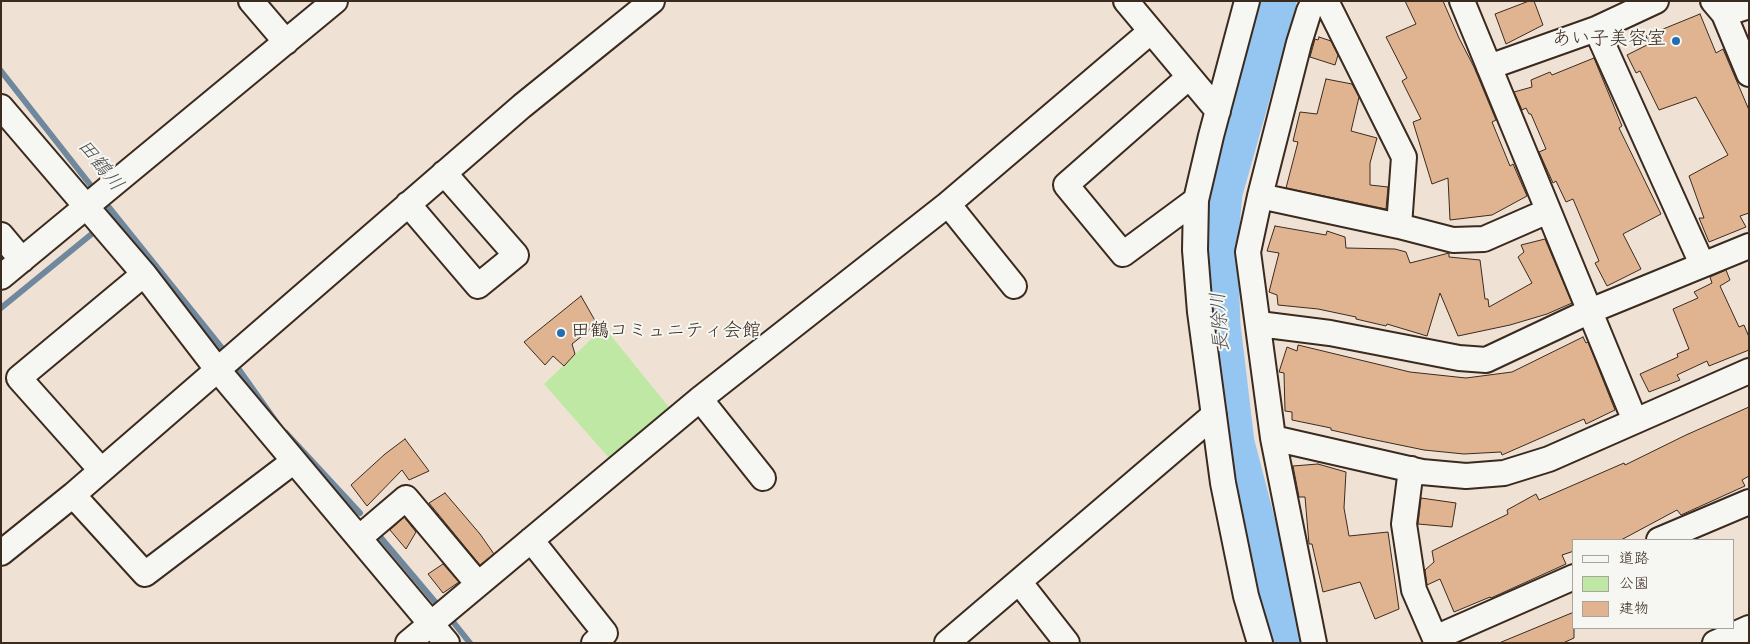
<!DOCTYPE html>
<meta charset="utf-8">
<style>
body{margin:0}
#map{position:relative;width:1750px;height:644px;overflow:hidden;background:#efe2d5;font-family:Dekko,"Klee One",sans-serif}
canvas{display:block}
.frame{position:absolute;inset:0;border:2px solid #3b2a1e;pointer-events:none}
.legend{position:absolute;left:1572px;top:539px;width:162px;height:90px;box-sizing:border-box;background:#f6f6f2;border:1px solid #aba49d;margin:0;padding:6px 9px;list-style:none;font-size:15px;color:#3b2a1e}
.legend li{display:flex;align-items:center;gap:10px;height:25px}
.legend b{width:25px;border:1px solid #aba49d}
</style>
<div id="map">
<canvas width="1750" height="644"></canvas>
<div class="frame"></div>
<ul class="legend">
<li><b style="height:6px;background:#f6f6f2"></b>道路</li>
<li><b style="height:14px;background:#bfe8a4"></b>公園</li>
<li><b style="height:14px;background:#e0b491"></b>建物</li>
</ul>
</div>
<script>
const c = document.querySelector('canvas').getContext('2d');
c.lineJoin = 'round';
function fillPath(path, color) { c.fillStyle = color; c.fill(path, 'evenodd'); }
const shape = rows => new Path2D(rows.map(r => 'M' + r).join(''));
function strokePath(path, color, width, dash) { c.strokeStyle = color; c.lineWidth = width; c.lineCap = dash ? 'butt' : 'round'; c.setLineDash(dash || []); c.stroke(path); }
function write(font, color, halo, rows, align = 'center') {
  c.font = font + ' Dekko,"Klee One",sans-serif'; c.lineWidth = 4; c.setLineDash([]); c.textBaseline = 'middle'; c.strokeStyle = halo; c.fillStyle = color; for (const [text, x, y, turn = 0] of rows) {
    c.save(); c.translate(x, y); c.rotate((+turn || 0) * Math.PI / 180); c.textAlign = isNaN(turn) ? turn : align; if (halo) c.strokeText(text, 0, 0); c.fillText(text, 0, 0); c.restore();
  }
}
const green = shape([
 [604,327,672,411,609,458,544,384]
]);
const stream = shape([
 [1,71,96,192],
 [103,200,225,352],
 [1,308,99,228],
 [235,364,279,426],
 [286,433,360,513],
 [376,532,436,603],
 [454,623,470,643]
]);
const river = shape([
 [1277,1,1223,193,1218,247,1221,325,1235,443,1287,643]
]);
const building = shape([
 [1405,1,1443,1,1459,38,1474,67,1496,120,1492,122,1510,166,1513,164,1527,196,1492,215,1450,220,1448,178,1432,184,1413,122,1421,119,1402,81,1407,78,1386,37,1416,24,1405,1],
 [1529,1,1534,1,1543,25,1506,44,1495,14,1529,1],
 [1700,14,1716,53,1723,49,1749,110,1749,213,1740,216,1746,227,1709,242,1699,218,1704,218,1689,176,1728,155,1696,97,1659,110,1640,71,1636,73,1627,55,1649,44,1646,36,1700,14],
 [1319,37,1331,41,1338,55,1335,65,1310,57,1315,39,1318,40,1319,37],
 [1594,58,1622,126,1619,128,1661,214,1623,234,1641,269,1607,286,1595,263,1599,261,1573,199,1566,202,1556,181,1553,183,1539,152,1546,149,1531,114,1529,114,1526,108,1522,110,1514,92,1532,87,1531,80,1550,72,1552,75,1594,58],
 [1326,79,1352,84,1359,97,1351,131,1377,138,1370,163,1370,185,1388,187,1386,209,1286,188,1298,142,1293,141,1300,112,1317,114,1326,79],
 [1275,226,1326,235,1327,231,1345,237,1346,248,1395,249,1406,252,1410,263,1449,253,1449,257,1480,260,1485,299,1488,299,1489,307,1532,283,1518,257,1524,252,1521,245,1545,239,1572,303,1547,314,1510,325,1458,336,1440,293,1427,336,1387,324,1386,326,1356,319,1356,317,1318,309,1278,305,1277,295,1269,292,1279,253,1267,251,1275,226],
 [1726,270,1730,280,1720,286,1739,327,1744,325,1749,337,1749,350,1709,366,1707,361,1677,375,1680,380,1649,392,1640,374,1678,357,1677,354,1689,349,1673,309,1698,298,1694,292,1712,283,1710,277,1726,270],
 [581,296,597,324,572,344,575,354,564,366,553,356,545,365,524,342,581,296],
 [1583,337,1586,343,1588,342,1615,410,1586,424,1584,419,1502,455,1501,452,1464,454,1424,450,1366,438,1331,430,1331,428,1292,420,1292,412,1285,411,1284,373,1279,372,1287,347,1297,351,1298,345,1410,372,1466,378,1512,372,1583,337],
 [1749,407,1749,476,1742,480,1745,486,1681,515,1677,510,1621,540,1574,540,1574,551,1562,555,1566,564,1491,598,1490,597,1454,612,1440,579,1427,585,1425,570,1434,562,1432,551,1508,514,1507,510,1536,494,1539,500,1624,463,1625,465,1686,435,1749,407],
 [405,439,429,471,409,480,402,470,367,506,351,485,385,454,405,439],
 [1318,464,1346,472,1344,508,1349,536,1388,532,1399,609,1375,619,1360,582,1323,592,1312,544,1309,544,1305,497,1299,497,1293,466,1318,464],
 [445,493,480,534,494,554,480,565,429,503,445,493],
 [1421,498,1456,503,1452,527,1418,524,1421,498],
 [404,517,416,532,406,549,390,530,404,517],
 [443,564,459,582,443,593,428,574,443,564],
 [1574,612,1574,638,1563,643,1499,643,1574,612]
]);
const street = shape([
 [251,1,286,42],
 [1126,1,1218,111],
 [1247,1,1211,136,1196,200,1195,250,1200,312,1223,483,1246,596,1260,643],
 [1326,1,1404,157,1399,226],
 [1462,1,1635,421],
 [1713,1,1724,14,1749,74],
 [1724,14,1749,6],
 [1596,29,1702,264],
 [1489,67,1596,29,1656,1],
 [1189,77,1066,185,1123,254,1196,200],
 [1,107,144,274,217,369,447,643],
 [1260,196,1399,226,1453,240,1484,239,1548,211],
 [408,204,478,286,516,255,444,173],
 [948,204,1014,286],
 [1,235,22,260],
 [1,277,335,1],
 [1259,324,1330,333,1459,358,1486,360,1590,311,1749,246],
 [700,399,763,478],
 [1273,438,1422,472,1466,476,1504,473,1549,459,1749,371],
 [1411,469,1404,524,1414,590,1437,643],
 [101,470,19,378,144,274],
 [73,495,145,574,294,461],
 [359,538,406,498,478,584],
 [531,540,605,633,594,643],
 [1659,540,1749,502],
 [1,553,73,495,522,106,652,1],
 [1020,583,1067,643],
 [1435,638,1574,577],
 [408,643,700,399,948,204,1150,32],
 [947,643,1214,415],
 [1314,643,1273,438,1248,252,1260,196,1299,43,1309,11,1314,1],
 [1715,643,1749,628]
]);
const markers = [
 [1676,41,5,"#1f6fb2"],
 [561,333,5,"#1f6fb2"]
];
const poiNames = [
 ["あい子美容室",1666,41],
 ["田鶴コミュニティ会館",571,333,"left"]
];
const waterNames = [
 ["田鶴川",98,167,51],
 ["長除川",1223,322,-94]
];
fillPath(green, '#bfe8a4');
strokePath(stream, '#70889d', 6);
strokePath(river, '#94c6f1', 39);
fillPath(building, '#e0b491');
strokePath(building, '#3b2a1e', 1);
strokePath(street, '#3b2a1e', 28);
strokePath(street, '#f6f6f2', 24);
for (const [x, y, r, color] of markers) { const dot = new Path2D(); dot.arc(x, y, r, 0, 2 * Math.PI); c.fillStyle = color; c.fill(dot); strokePath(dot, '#f6f6f2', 2); }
write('19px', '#3b2a1e', '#f6f6f2', poiNames, 'right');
write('italic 20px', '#515153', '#f6f6f2', waterNames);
</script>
